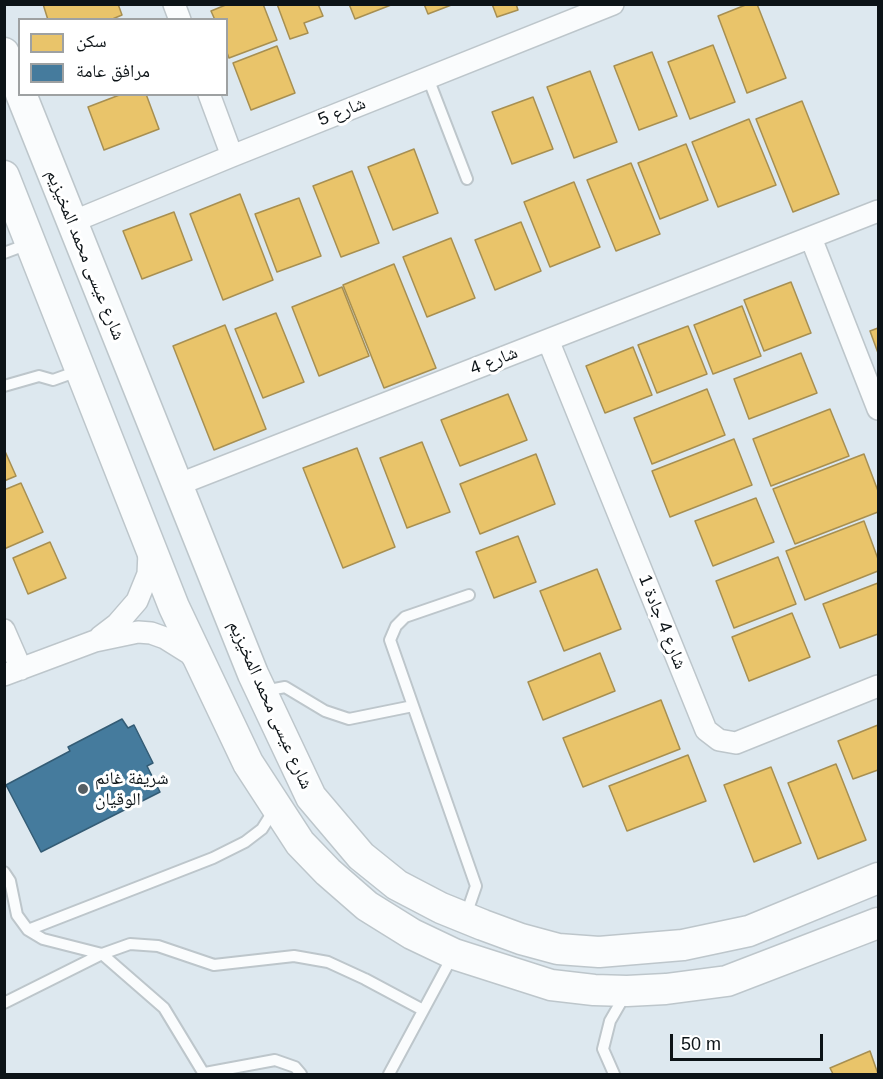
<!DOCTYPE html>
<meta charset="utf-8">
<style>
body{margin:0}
#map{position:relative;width:883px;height:1079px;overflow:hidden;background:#dde8ef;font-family:Arial,"Noto Naskh Arabic",sans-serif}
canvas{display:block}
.frame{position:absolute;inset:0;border:6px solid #0c1317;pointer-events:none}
.legend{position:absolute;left:18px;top:18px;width:210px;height:78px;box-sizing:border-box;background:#fff;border:2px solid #9ea1a2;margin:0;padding:8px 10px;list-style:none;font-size:18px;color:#0c1317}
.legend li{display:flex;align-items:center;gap:12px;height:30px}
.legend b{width:30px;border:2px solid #9ea1a2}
.scale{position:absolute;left:670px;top:1034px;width:153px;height:27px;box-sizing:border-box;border:3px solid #0c1317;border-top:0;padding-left:8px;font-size:18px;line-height:21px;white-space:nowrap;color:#0c1317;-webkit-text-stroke:4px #fff;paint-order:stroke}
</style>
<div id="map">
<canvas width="883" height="1079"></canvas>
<div class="frame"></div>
<ul class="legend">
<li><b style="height:16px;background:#e9c46a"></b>سكن</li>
<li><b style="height:16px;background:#457b9d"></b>مرافق عامة</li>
</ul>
<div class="scale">50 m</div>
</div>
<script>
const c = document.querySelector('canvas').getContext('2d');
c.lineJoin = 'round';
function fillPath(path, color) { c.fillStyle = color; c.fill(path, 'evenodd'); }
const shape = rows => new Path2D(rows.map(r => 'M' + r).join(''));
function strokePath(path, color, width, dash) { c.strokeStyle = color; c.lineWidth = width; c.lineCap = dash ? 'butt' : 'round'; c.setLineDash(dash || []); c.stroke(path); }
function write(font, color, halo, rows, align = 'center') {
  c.font = font + ' Arial,"Noto Naskh Arabic",sans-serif'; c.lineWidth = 6; c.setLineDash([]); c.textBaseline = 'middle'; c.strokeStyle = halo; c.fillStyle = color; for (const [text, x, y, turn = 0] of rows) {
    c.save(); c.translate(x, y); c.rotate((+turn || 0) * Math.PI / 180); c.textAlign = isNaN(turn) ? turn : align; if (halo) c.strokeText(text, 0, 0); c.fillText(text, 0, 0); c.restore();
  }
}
const homes = shape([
 [43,4,118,4,122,15,110,20,48,20,43,4],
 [228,4,263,4,277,40,229,58,226,50,226,20,215,20,211,11,228,4],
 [277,4,318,4,323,16,304,23,308,33,290,39,277,4],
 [349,4,391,4,391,5,355,19,349,4],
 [424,4,454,4,428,14,424,4],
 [492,4,516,4,518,10,497,17,492,4],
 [748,4,757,4,786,78,747,93,718,16,748,4],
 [713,45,735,102,690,119,668,62,713,45],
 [277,46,295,93,251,110,233,63,277,46],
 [652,52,677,116,639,130,614,66,652,52],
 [590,71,617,142,574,158,547,87,590,71],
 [122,94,146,94,159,129,104,150,88,107,122,94],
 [533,97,553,149,512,164,492,112,533,97],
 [802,101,839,194,793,212,756,119,802,101],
 [749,119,776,185,718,207,692,142,749,119],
 [686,144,708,200,660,219,638,163,686,144],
 [414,149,438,213,393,230,368,167,414,149],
 [631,163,660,234,616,251,587,180,631,163],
 [352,171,379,243,341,257,313,186,352,171],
 [574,182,600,247,550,267,524,202,574,182],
 [240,194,273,280,223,300,190,214,240,194],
 [299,198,321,256,277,272,255,214,299,198],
 [174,212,192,260,142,279,123,231,174,212],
 [521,222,541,271,495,290,475,240,521,222],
 [451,238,475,298,427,317,403,257,451,238],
 [394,264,436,368,384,388,343,285,394,264],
 [791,282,811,333,764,351,744,300,791,282],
 [342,287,369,356,319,376,292,307,342,287],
 [742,306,761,356,713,374,694,325,742,306],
 [276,313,304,382,263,398,235,329,276,313],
 [225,325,266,429,214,450,173,346,225,325],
 [688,326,707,374,657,393,638,345,688,326],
 [878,328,878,353,870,331,878,328],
 [633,347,652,395,605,413,586,366,633,347],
 [801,353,817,393,749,419,734,379,801,353],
 [707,389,725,435,652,464,634,418,707,389],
 [508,394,527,440,460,466,441,420,508,394],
 [830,409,849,456,771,486,753,439,830,409],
 [734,439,752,485,670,517,652,471,734,439],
 [422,442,450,512,407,528,380,458,422,442],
 [357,448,395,547,343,568,303,468,357,448],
 [4,449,16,476,4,481,4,449],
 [536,454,555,504,480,534,460,484,536,454],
 [864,454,878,491,878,512,795,544,773,489,864,454],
 [21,483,43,532,4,549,4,490,21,483],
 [756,498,774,542,713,566,695,521,756,498],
 [864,521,878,559,878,571,805,600,786,551,864,521],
 [518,536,536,582,494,598,476,552,518,536],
 [50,542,66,578,28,594,13,558,50,542],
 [778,557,796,604,734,628,716,581,778,557],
 [597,569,621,629,564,651,540,591,597,569],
 [878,583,878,634,840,648,823,604,878,583],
 [792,613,810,657,749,681,732,637,792,613],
 [600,653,615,691,543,720,528,682,600,653],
 [661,700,680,749,583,787,563,738,661,700],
 [878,725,878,770,853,779,838,741,878,725],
 [688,755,706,801,627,831,609,786,688,755],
 [836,764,866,840,818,859,788,783,836,764],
 [771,767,801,843,754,862,724,785,771,767],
 [870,1051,878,1074,833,1074,830,1068,870,1051]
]);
const public = shape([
 [122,719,128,728,134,725,153,763,147,766,160,792,41,852,6,785,70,751,68,747,122,719]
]);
const lane = shape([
 [428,78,467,179],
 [4,253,28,244],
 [4,386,39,376,53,380,78,371],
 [264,691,285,687,325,711,349,719,413,706],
 [4,872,10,881,17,915,28,930,43,939,102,954,164,1008,204,1074],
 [466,915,476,886,390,640,396,626,405,617,469,595],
 [28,930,213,858,245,842,262,829,274,810],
 [4,1003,102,954,130,944,158,946,214,965,294,956,328,962,365,979,423,1010],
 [205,1073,275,1060,295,1067,301,1074],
 [389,1074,452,957],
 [614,1074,603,1049,610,1021,625,995]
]);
const street = shape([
 [174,4,180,20],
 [209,94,232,156],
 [72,222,232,156,613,4],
 [811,238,878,409],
 [548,340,706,730,719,740,736,743,878,686],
 [177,485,878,211],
 [4,630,21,669],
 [100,637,117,624,137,601,148,574,149,552],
 [4,675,95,641,138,632,151,633,165,638,189,653,196,660]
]);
const secondary = shape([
 [4,53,20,91],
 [21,94,253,674,311,797,361,856,397,885,441,908,483,925,521,939,558,949,599,952,683,945,749,931,878,878],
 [4,176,174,607,248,763,300,843,328,872,367,906,412,934,454,954,551,985,594,990,627,991,666,989,727,981,878,923]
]);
const markers = [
 [83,789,6,"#555e63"]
];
const streetNames = [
 ["شارع 5",342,112,-22],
 ["شارع عيسى محمد المخيزيم",85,255,68],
 ["شارع 4",494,361,-21],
 ["شارع 4 جادة 1",662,622,68],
 ["شارع عيسى محمد المخيزيم",270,705,66]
];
const poiNames = [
 ["شريفة غانم",95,779],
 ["الوقيان",95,800]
];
fillPath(homes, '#e9c46a');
strokePath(homes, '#a78f51', 1.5);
fillPath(public, '#457b9d');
strokePath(public, '#345c75', 1.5);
strokePath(lane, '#bdc6cb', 14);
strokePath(street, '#bdc6cb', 24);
strokePath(secondary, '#bdc6cb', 33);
strokePath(lane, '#fafcfd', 10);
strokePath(street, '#fafcfd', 21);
strokePath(secondary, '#fafcfd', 30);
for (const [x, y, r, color] of markers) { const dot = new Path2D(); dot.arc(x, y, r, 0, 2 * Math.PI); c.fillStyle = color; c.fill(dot); strokePath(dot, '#fff', 2); }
write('18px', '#0c1317', '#fff', streetNames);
write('18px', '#0c1317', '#fff', poiNames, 'left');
</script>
